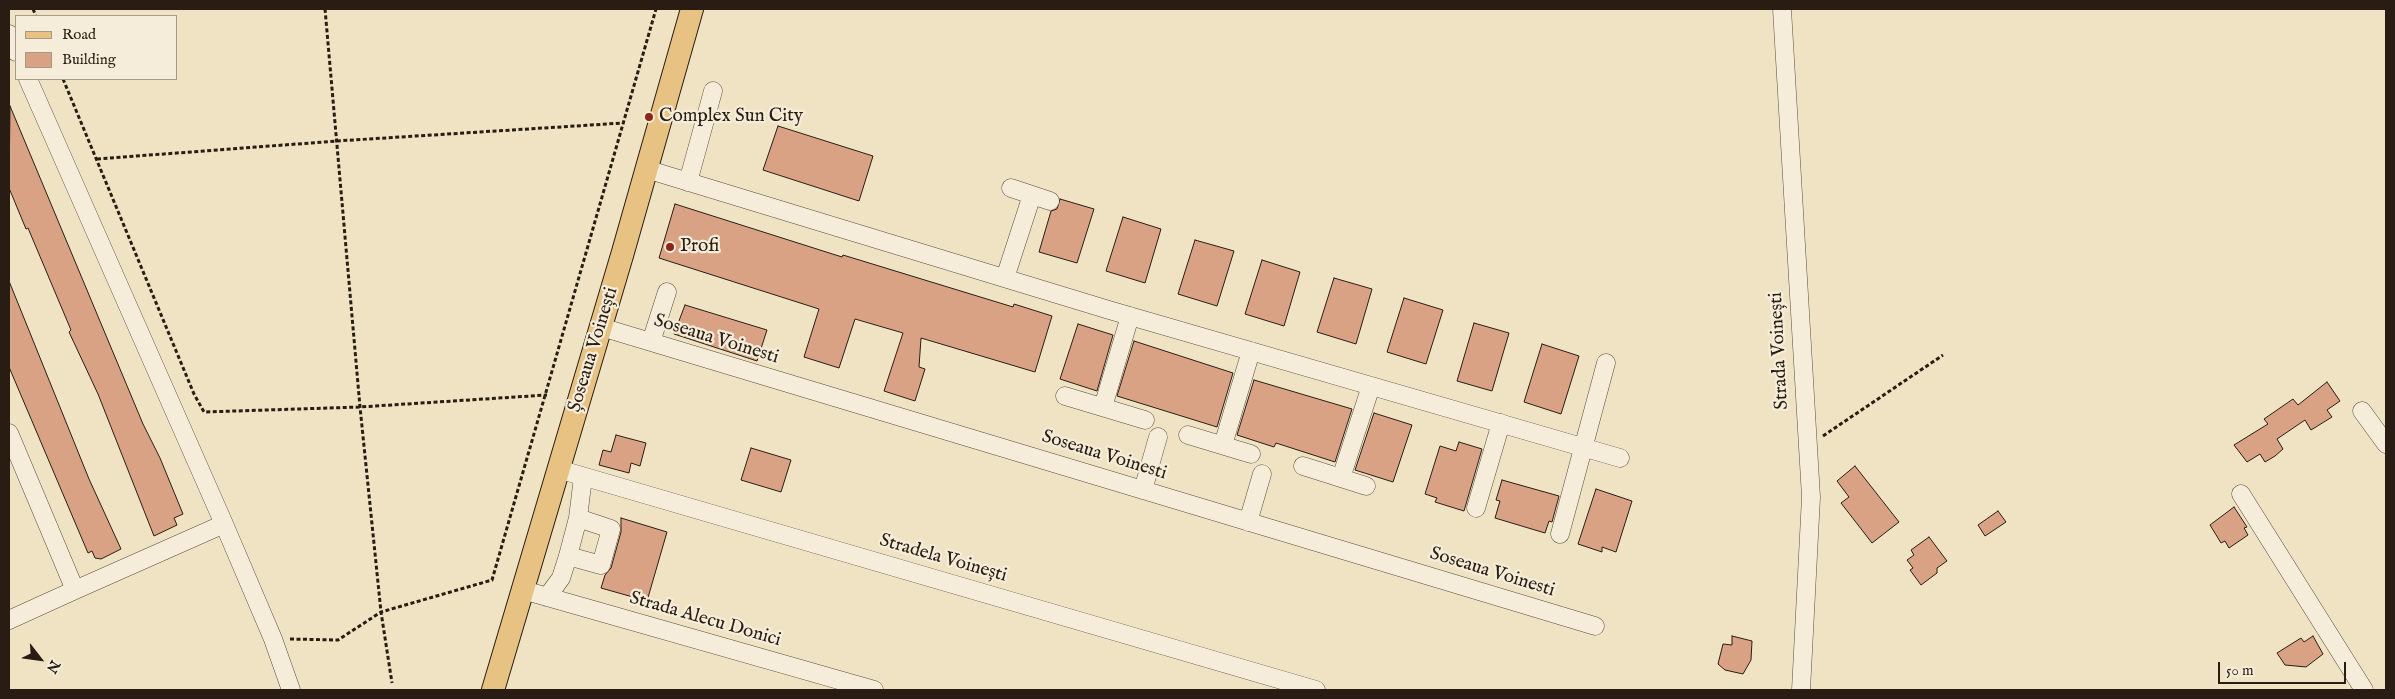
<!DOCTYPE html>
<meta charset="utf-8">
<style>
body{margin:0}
#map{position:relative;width:2395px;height:699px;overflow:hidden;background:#efe3c4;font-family:"IM FELL English",serif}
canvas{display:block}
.frame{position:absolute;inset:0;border:10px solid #291d13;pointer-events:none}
.legend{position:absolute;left:15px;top:15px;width:162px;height:65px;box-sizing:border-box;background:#f5edd9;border:1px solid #a39a8a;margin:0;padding:6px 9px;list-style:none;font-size:15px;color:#291d13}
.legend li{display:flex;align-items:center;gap:10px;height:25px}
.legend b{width:25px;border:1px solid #a39a8a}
.north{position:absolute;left:15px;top:634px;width:50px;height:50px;-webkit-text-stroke:4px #f5edd9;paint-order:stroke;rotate:120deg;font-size:14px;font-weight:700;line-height:20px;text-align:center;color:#291d13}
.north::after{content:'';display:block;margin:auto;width:18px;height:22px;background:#291d13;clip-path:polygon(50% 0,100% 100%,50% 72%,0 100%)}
.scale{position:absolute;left:2218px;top:662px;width:128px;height:22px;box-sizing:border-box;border:2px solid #291d13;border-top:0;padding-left:6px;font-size:15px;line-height:18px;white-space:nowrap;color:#291d13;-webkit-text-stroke:4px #f5edd9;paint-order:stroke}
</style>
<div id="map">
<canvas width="2395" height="699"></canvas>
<div class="frame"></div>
<ul class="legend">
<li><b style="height:6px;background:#e8c282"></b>Road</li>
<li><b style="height:14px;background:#d9a285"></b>Building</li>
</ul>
<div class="north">N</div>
<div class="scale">50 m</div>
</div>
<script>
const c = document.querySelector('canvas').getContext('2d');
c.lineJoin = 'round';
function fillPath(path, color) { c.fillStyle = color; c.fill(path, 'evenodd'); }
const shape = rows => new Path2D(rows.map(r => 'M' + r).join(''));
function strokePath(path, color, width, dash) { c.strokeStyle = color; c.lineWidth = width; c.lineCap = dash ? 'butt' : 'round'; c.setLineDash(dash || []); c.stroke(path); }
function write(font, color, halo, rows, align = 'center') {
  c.font = font + ' "IM FELL English",serif'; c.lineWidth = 4.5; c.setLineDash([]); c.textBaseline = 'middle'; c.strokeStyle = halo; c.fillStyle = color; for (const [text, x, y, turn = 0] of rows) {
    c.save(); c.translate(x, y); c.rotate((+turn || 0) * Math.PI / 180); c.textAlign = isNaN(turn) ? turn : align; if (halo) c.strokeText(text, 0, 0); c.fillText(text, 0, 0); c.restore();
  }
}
const building = shape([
 [10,106,143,424,160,458,183,514,174,518,177,525,154,536,98,394,69,332,71,330,28,228,26,229,9,188,10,106],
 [778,126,873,156,859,201,763,170,778,126],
 [1060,199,1094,209,1077,263,1039,252,1051,211,1057,209,1060,199],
 [675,204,842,257,843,255,1013,307,1014,304,1052,316,1035,372,921,338,919,367,925,369,915,401,884,391,903,333,855,319,839,368,804,357,819,309,659,258,675,204],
 [1123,217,1161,229,1145,283,1106,271,1123,217],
 [1195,240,1234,251,1217,306,1178,294,1195,240],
 [1262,260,1300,272,1284,326,1245,314,1262,260],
 [1334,278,1372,289,1356,344,1317,332,1334,278],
 [9,281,89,479,121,549,101,559,95,558,92,551,88,553,9,367,9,281],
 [1404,298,1443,310,1426,364,1387,352,1404,298],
 [685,305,767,330,757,361,674,334,685,305],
 [1474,323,1509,333,1492,391,1457,381,1474,323],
 [1078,324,1113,335,1097,391,1060,379,1078,324],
 [1134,341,1233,373,1217,427,1117,396,1134,341],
 [1542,344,1579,356,1561,414,1524,402,1542,344],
 [1254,380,1352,409,1335,462,1276,443,1274,447,1237,435,1254,380],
 [2327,382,2340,401,2327,410,2332,417,2311,430,2305,420,2277,439,2283,449,2275,456,2265,462,2260,454,2247,462,2234,445,2268,424,2264,419,2293,399,2298,405,2327,382],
 [1374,413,1412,425,1393,482,1355,470,1374,413],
 [616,435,646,443,640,466,631,463,629,473,599,465,603,450,611,452,616,435],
 [1459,442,1482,449,1464,511,1435,502,1437,498,1425,494,1440,446,1456,451,1459,442],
 [751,448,791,460,781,492,741,480,751,448],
 [1855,466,1899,522,1872,543,1841,503,1849,497,1837,481,1855,466],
 [1502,480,1559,496,1552,522,1549,521,1545,533,1495,518,1500,501,1496,500,1502,480],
 [1596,489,1632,501,1616,552,1602,547,1602,552,1578,544,1596,489],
 [2234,507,2247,527,2244,528,2248,535,2229,548,2225,541,2221,543,2210,525,2234,507],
 [1998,511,2006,522,1985,536,1978,525,1998,511],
 [621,518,667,532,647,601,601,588,605,575,611,568,621,532,621,518],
 [1929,537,1947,561,1937,568,1937,573,1921,585,1910,570,1913,568,1907,560,1914,555,1911,550,1929,537],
 [1732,636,1752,641,1751,660,1743,674,1725,670,1718,664,1723,644,1732,645,1732,636],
 [2313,636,2323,654,2306,667,2285,665,2277,653,2301,638,2304,642,2313,636]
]);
const path = shape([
 [33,9,36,16],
 [325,9,360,407,381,612,392,683],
 [63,79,194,394,204,412,360,407,547,395],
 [97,159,337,141,623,123],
 [1823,436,1943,355],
 [290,639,338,640,381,612,492,580,656,9]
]);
const minor = shape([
 [1782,9,1811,497,1801,690],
 [9,34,16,52],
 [28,79,224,524,273,639,291,690],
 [646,169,1109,310,1620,458],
 [688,182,713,91],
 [1011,188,1050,201],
 [1005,278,1032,195],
 [601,327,1595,626],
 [651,342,667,292],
 [1065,396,1145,420],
 [1103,407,1130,316],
 [2362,411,2386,444],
 [9,433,75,590,224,524],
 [1188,435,1251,454],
 [1223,445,1251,351],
 [1303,466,1366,486],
 [558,469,1316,690],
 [1341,478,1371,386],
 [1143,490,1158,437],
 [2241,494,2364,690],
 [1476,508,1501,423],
 [1248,522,1262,474],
 [1560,534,1606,363],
 [568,556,601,565,611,529,578,518],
 [523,590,874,690],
 [547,597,561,578,568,556,578,518,583,477],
 [9,620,75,590]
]);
const major = shape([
 [493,690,623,252,692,9]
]);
const markers = [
 [649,117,5,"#8f2418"],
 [670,247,5,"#8f2418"]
];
const poiNames = [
 ["Complex Sun City",659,117],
 ["Profi",680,247]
];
const streetNames = [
 ["Soseaua Voinesti",716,340,17],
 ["Șoseaua Voinești",594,350,-73],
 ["Strada Voinești",1780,351,-93],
 ["Soseaua Voinesti",1104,456,17],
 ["Stradela Voinești",943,559,16],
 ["Soseaua Voinesti",1492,573,17],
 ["Strada Alecu Donici",705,620,16]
];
fillPath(building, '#d9a285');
strokePath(building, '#291d13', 1);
strokePath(minor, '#5a4e3f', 19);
strokePath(major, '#291d13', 24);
strokePath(path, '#291d13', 3, [4, 2.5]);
strokePath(minor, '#f5edd9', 18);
strokePath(major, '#e8c282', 22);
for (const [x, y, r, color] of markers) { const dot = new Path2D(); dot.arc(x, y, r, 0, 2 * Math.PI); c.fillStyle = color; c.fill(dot); strokePath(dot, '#f5edd9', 2); }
write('19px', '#291d13', '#f5edd9', poiNames, 'left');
write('19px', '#291d13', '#f5edd9', streetNames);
</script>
